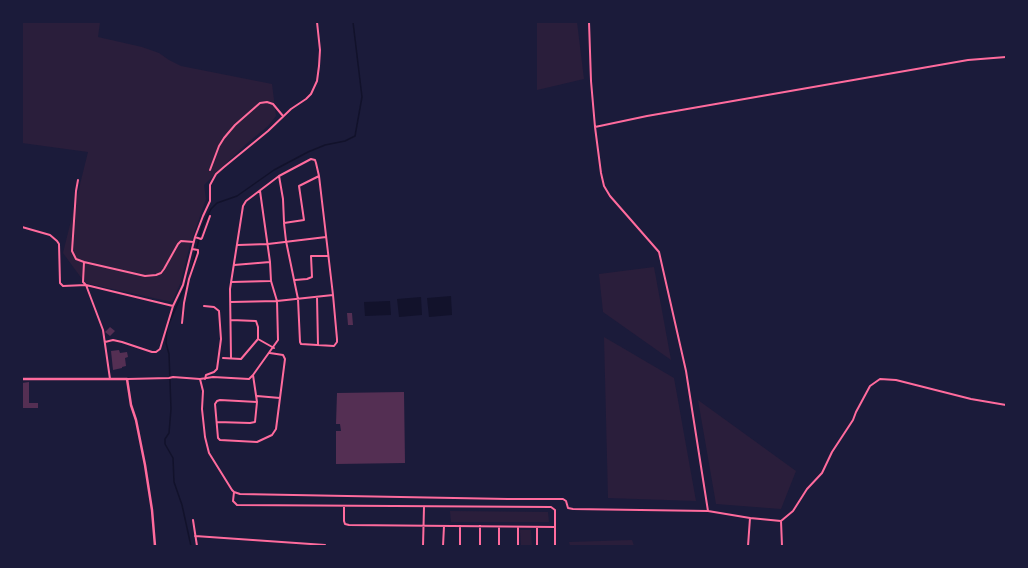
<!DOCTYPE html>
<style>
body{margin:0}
#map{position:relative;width:1028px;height:568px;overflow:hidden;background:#1b1b3a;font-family:"Varela Round",sans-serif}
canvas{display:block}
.frame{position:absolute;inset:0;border:23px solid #1b1b3a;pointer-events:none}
</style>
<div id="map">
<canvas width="1028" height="568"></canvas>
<div class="frame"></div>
</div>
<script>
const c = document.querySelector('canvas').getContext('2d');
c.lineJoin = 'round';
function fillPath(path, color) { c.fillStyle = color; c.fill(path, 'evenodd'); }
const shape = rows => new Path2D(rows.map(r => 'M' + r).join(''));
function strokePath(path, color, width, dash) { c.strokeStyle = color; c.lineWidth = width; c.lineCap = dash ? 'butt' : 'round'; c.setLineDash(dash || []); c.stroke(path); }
const green = shape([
 [22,22,100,22,98,37,142,47,159,53,169,60,181,66,272,84,276,116,268,126,245,145,204,185,206,199,190,245,180,284,172,302,85,283,63,253,88,152,22,143],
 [537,22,577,22,584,79,537,90],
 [654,267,671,360,603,312,599,274],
 [604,337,674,378,696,501,608,498],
 [698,400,796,471,781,509,716,504],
 [450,511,548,512,549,522,451,522],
 [520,530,531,530,532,546,521,546],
 [632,540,634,546,570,546,569,542]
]);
const water = shape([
 [451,296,452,315,429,317,427,298],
 [421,297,422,315,399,317,397,299],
 [390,301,391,315,365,316,364,302]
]);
const stream = shape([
 [190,275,202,227,211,209,217,203,237,196,274,170,308,152,325,145,345,141,355,136,362,97,353,22],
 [188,280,167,328,166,343,169,354,171,409,169,433,165,439,165,444,173,458,174,482,182,505,191,546]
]);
const building = shape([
 [347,313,352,313,353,325,348,325],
 [110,327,115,331,110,336,105,332],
 [119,350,120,353,127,352,128,357,125,358,126,366,122,367,122,368,113,370,111,351],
 [29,382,29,403,38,403,38,408,22,408,22,383],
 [404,392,405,463,336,464,336,431,341,431,340,424,336,424,337,393]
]);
const minor = shape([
 [589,22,591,81,595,127,601,173,604,186,610,196,659,252,686,371,708,511,750,518,748,546],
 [595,127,647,116,968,60,1006,57],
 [210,170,219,146,224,138,235,125,260,103,267,102,273,104,283,116],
 [279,176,311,159,315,160,316,163,319,176,333,295,337,339,337,342,334,346,301,344,300,342,298,299,286,241,284,223,304,220,299,186,319,176],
 [78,180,76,191,72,251,76,259,84,262,83,282,86,285,103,330,110,379],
 [22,227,50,235,57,241,59,244,60,283,63,286,86,285,173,306],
 [195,237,201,239,202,238,210,216],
 [238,245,268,244,326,237],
 [84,262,145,276,156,275,161,273,164,269,178,244,181,241,194,242],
 [234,265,270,262],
 [295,280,307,279,312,277,311,256,327,256],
 [232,282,270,281],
 [317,297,318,345],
 [231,302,277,301,333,295],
 [204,306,214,307,219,311,221,339,217,369,214,372,206,375,205,379],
 [231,320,256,321,258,327,258,339,274,348],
 [182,323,184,303,189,279,198,253,198,250,192,249],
 [105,342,113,340,122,342,152,352,156,352,160,349,173,306,183,285,195,237,203,216,210,201,210,185,216,174,224,167,268,131,291,109,306,99,311,94,317,81,319,66,320,50,317,22],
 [223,358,241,359,258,339],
 [231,358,230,289,243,206,246,201,279,176,283,199,284,222],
 [127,379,169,378,173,377,200,379,203,391,202,409,205,437,209,453,232,490,234,492,240,494,508,499,563,499,566,501,568,508,573,509,708,511],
 [200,379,213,377,249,379,253,375,278,340,277,301,271,281,270,262,260,191],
 [257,396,280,398],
 [257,402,220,400,217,401,215,404,218,438,220,440,257,442,272,435,276,429,285,359,283,355,270,353],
 [217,422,250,423,255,422,257,402,253,375],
 [234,492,233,501,237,505,551,507,555,510,555,546],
 [344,507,344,521,345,524,349,525,555,527],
 [750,518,781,521,793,511,807,489,822,473,832,452,853,420,856,412,870,386,880,379,896,380,971,399,1006,405],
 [193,520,197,546],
 [781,521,782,546],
 [195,536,325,545],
 [423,546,424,507],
 [443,546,444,526],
 [460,546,460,526],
 [480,546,480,526],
 [499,546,499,527],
 [518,546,518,527],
 [537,546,537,527]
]);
const tertiary = shape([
 [22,379,127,379,131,405,136,420,145,465,152,510,155,546]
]);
fillPath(green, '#2a1e3b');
fillPath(water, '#12122b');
strokePath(stream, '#12122b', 1.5);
fillPath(building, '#542f53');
strokePath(minor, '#ff6b9d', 2);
strokePath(tertiary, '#ff6b9d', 2.5);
</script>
